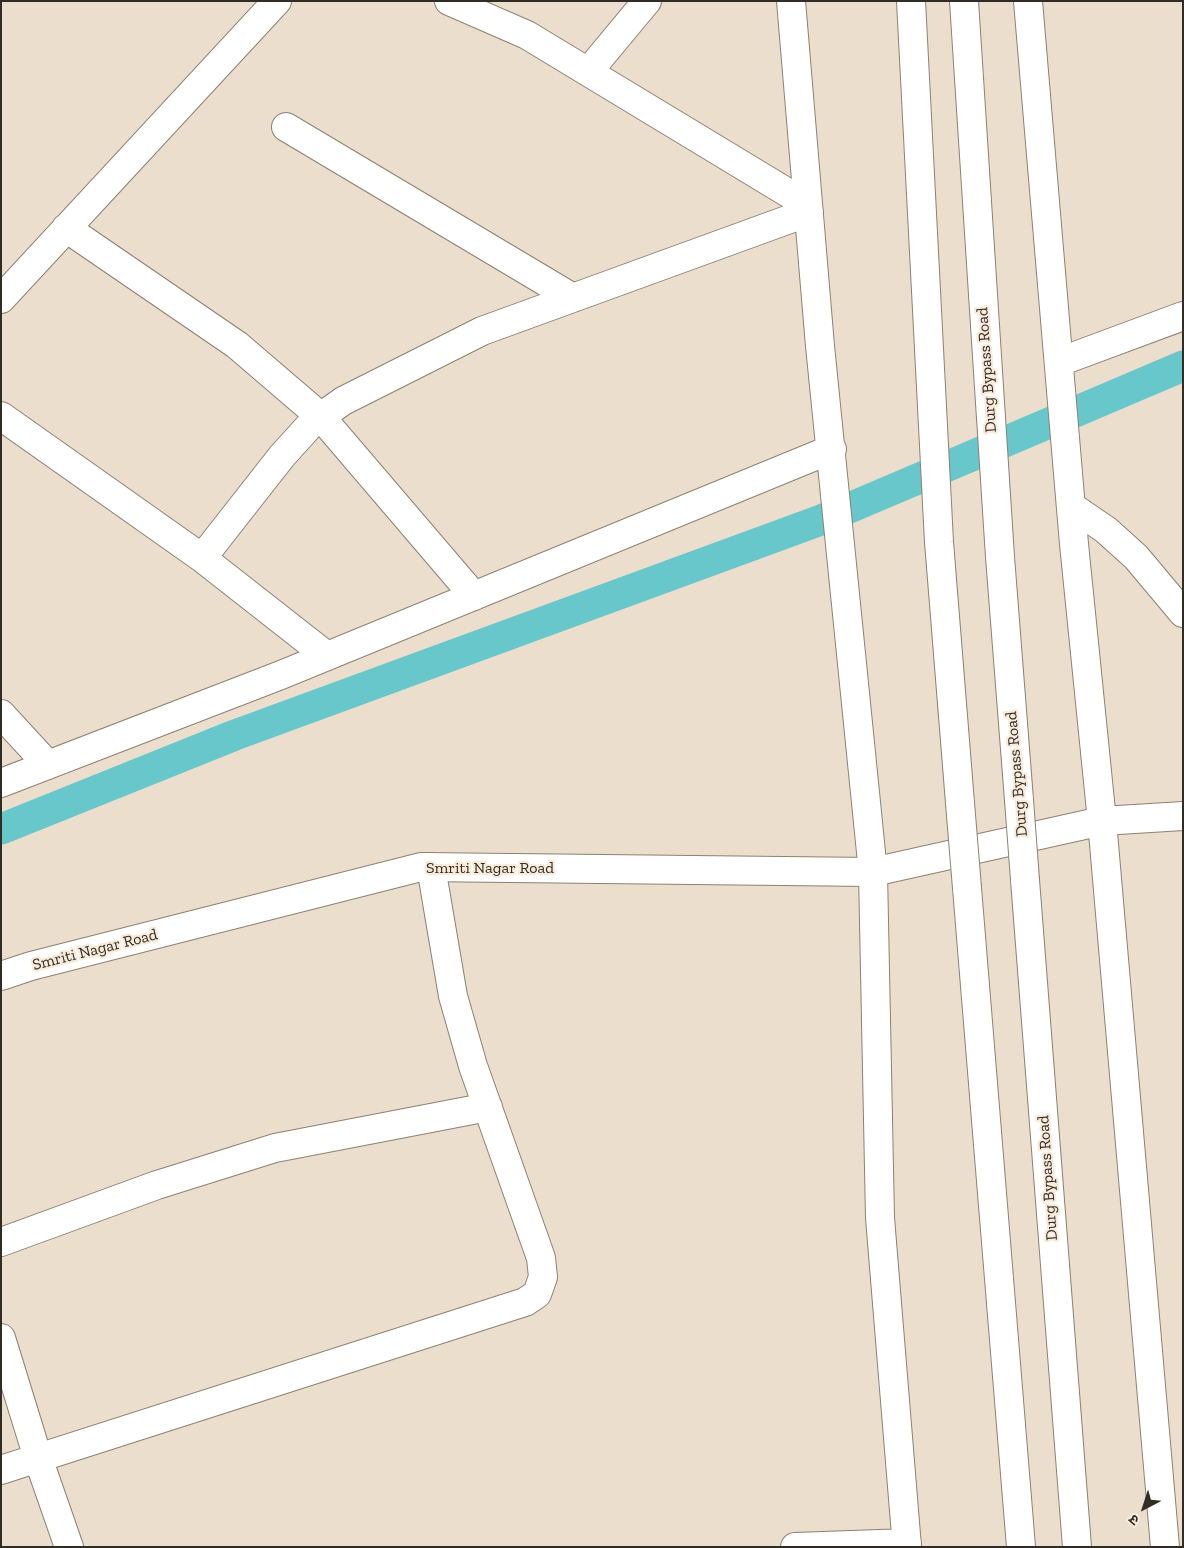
<!DOCTYPE html>
<meta charset="utf-8">
<style>
body{margin:0}
#map{position:relative;width:1184px;height:1548px;overflow:hidden;background:#ebdecd;font-family:"Zilla Slab","Noto Sans Devanagari",serif}
canvas{display:block}
.frame{position:absolute;inset:0;border:2px solid #312c26;pointer-events:none}
.north{position:absolute;left:1119px;top:1483px;width:50px;height:50px;-webkit-text-stroke:4px #f8ebda;paint-order:stroke;rotate:220deg;font-size:14px;font-weight:700;line-height:20px;text-align:center;color:#312c26}
.north::after{content:'';display:block;margin:auto;width:18px;height:22px;background:#312c26;clip-path:polygon(50% 0,100% 100%,50% 72%,0 100%)}
</style>
<div id="map">
<canvas width="1184" height="1548"></canvas>
<div class="frame"></div>
<div class="north">उ</div>
</div>
<script>
const c = document.querySelector('canvas').getContext('2d');
c.lineJoin = 'round';
const shape = rows => new Path2D(rows.map(r => 'M' + r).join(''));
function strokePath(path, color, width, dash) { c.strokeStyle = color; c.lineWidth = width; c.lineCap = dash ? 'butt' : 'round'; c.setLineDash(dash || []); c.stroke(path); }
function write(font, color, halo, rows, align = 'center') {
  c.font = font + ' "Zilla Slab",serif'; c.lineWidth = 4.5; c.setLineDash([]); c.textBaseline = 'middle'; c.strokeStyle = halo; c.fillStyle = color; for (const [text, x, y, turn = 0] of rows) {
    c.save(); c.translate(x, y); c.rotate((+turn || 0) * Math.PI / 180); c.textAlign = isNaN(turn) ? turn : align; if (halo) c.strokeText(text, 0, 0); c.fillText(text, 0, 0); c.restore();
  }
}
const canal = shape([
 [1,829,235,735,821,520,1183,366]
]);
const minor = shape([
 [449,1,527,35,808,205],
 [791,1,820,346,873,872,880,1218,907,1547],
 [1028,1,1074,544,1102,821,1165,1547],
 [588,72,647,1],
 [286,127,573,298],
 [66,228,237,345,321,417,474,596],
 [1,299,277,1],
 [1059,362,1183,316],
 [1,416,202,558,327,656],
 [1071,506,1106,530,1136,557,1183,613],
 [202,558,282,456,311,424,343,401,482,331,809,212],
 [1,714,48,765],
 [1,783,281,675,832,449],
 [1,1242,157,1185,275,1148,488,1107],
 [1,1338,38,1458,69,1547],
 [1,1470,525,1302,537,1294,543,1277,541,1258,473,1066,453,996,431,867],
 [795,1547,907,1543]
]);
const major = shape([
 [1,976,31,966,421,867,873,872,1102,821,1183,816]
]);
const highway = shape([
 [911,1,939,542,960,803],
 [964,1,1000,557,1019,800],
 [1025,880,1077,1547],
 [967,888,1021,1547]
]);
const highwayBridge = shape([
 [1019,800,1025,880],
 [960,803,967,888]
]);
const streetNames = [
 ["Durg Bypass Road",987,370,-94],
 ["Durg Bypass Road",1017,774,-95],
 ["Smriti Nagar Road",490,868],
 ["Smriti Nagar Road",95,950,-14],
 ["Durg Bypass Road",1048,1178,-94]
];
strokePath(canal, '#67c7ca', 31);
strokePath(minor, '#8d8171', 30);
strokePath(major, '#8d8171', 30);
strokePath(highway, '#8d8171', 30);
strokePath(minor, '#fff', 28);
strokePath(major, '#fff', 28);
strokePath(highway, '#fff', 28);
strokePath(highwayBridge, '#8d8171', 30, []);
strokePath(highwayBridge, '#fff', 28);
write('16px', '#312c26', '#f8ebda', streetNames);
</script>
